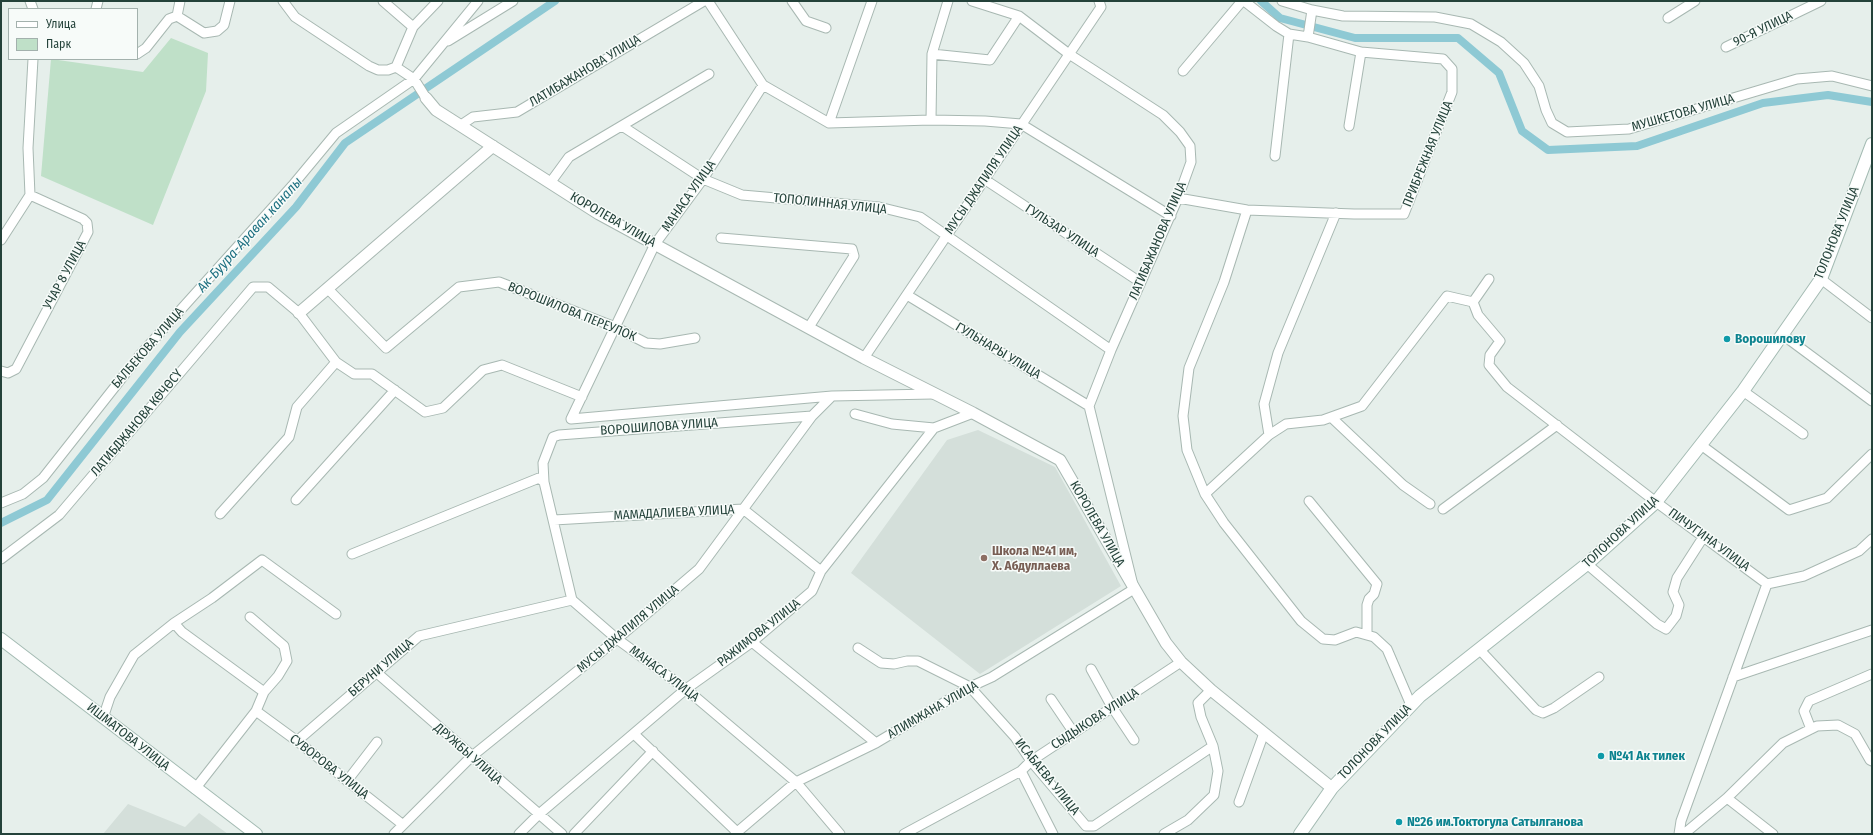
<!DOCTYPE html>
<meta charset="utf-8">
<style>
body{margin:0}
#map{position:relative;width:1873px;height:835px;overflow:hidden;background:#e6efeb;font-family:"Fira Sans Condensed",sans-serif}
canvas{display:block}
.frame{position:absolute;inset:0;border:2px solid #24423a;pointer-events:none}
.legend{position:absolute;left:8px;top:8px;width:130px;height:52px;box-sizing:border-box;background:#f7fbf9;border:1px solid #a3b1ad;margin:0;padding:5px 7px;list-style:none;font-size:12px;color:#24423a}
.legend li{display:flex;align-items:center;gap:8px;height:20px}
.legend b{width:20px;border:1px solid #a3b1ad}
</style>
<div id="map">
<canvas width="1873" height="835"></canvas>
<div class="frame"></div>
<ul class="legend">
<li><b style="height:5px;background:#fff"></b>Улица</li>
<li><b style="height:11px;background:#bfe0c8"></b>Парк</li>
</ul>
</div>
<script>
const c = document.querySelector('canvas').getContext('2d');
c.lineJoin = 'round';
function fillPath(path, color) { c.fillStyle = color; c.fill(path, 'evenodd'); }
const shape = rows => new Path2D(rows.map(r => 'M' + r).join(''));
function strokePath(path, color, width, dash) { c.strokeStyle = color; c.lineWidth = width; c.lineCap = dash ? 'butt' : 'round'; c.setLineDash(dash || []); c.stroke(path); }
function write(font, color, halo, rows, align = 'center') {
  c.font = font + ' "Fira Sans Condensed",sans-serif'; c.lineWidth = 3; c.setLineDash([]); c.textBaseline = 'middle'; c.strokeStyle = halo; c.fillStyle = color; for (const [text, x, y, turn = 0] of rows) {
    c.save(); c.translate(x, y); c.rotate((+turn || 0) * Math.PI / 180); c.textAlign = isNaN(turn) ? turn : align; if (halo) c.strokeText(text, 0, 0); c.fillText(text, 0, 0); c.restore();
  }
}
const built = shape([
 [978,430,1055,467,1121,586,980,674,851,573,947,440],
 [128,804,185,827,199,813,228,834,103,834]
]);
const green = shape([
 [171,38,208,53,206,91,153,225,41,176,51,59,143,72]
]);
const canal = shape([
 [1261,1,1280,18,1355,38,1458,38,1499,73,1522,131,1548,150,1637,146,1763,103,1828,95,1872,102],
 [1,523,47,500,180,332,296,207,345,143,555,1]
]);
const minor = shape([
 [30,1,33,9],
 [283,1,295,17,369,66,378,70,388,70,396,67,414,79,426,98],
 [383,1,413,27],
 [708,1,763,85,829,123,931,120,985,121,1021,124,1171,216],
 [792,1,806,21,826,28],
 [1282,1,1312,10,1343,16,1435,17,1471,24,1501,42,1524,63,1539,86,1546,110,1552,123,1567,132,1629,129,1797,79,1832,76,1872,86],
 [96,9,98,1],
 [177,16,180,1],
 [1668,18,1695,1],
 [1308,37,1312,10],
 [448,41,513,1],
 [1726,47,1821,1],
 [137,54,146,48,169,19,177,16,204,33,217,31,224,25,230,1],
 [932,54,990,60,1019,16],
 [396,67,413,27,438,1],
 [1183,71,1242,1],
 [931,120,932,54,948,1],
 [829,123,872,1],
 [461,125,473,117,517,112,704,1],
 [622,126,703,179,742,195,879,207,920,217,1111,350],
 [1349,126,1361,52],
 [1275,156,1289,34],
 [984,179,1140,282],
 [550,183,569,157,709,74],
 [1178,198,1247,210,1354,214,1404,214,1452,92,1452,69,1443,59,1361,52,1308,37,1289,34,1276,26,1244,1],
 [1247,210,1224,282,1189,368,1183,416,1187,450,1205,494,1224,523,1301,621,1323,639,1335,640,1356,632,1374,637,1387,649,1411,705],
 [721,238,852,249,854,256,809,327],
 [1,240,30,195,28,148,33,59],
 [1489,279,1473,302,1478,315,1500,341,1490,355,1489,365,1507,387,1656,502,1767,584],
 [1821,279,1872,318],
 [327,288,386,348,459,287,499,282,615,327,646,343,660,344,695,338],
 [907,295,1089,406],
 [1783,335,1872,401],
 [864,358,1101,7,1099,1],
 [1,371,8,373,16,369,88,232,87,223,83,219,30,195],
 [1743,391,1803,434],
 [855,414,892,424,934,428],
 [812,416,559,435,553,437,543,463,544,482,572,600,617,639,686,689,796,782,840,834],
 [1331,417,1403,485,1430,504],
 [571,419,655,244,703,179,763,85],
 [571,419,832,396,933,394],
 [1269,435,1264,404,1278,353,1336,213],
 [1701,445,1789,510,1827,498,1872,454],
 [1205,494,1269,435,1286,424,1323,420,1362,406,1447,296,1473,302],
 [296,500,395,390],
 [1309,501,1377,584,1374,594,1369,599,1367,605,1367,634],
 [1,503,23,494,43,478,140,355,292,186,336,133,414,79,478,1],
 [1443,509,1557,425],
 [220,514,289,437,297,407,336,362],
 [554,520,743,509,821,571],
 [352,554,539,478,544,482],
 [1,559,59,515,253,287,268,287,299,313,336,362,354,374,372,374,425,412,443,408,483,370,502,365,582,397],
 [1587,564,1657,624,1666,629,1676,616,1679,605,1673,592,1677,578,1704,536],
 [1767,584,1804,576,1859,551,1872,539],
 [174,623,182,632,264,692],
 [752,642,876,743],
 [858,648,881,663,894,664,907,661,918,661,970,687,1015,737,1031,761,1086,826,1094,826,1213,746],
 [1480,650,1536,710,1543,713,1554,708,1599,677],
 [1091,669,1112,707,1134,740],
 [376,672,562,834],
 [1733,677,1872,630],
 [1051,699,1074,733],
 [256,711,297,741,402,824],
 [103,718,110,697,134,655,174,623,212,598,262,560,336,614],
 [1811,729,1804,711,1809,701,1872,674],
 [634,734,737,832],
 [297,741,419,636,572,600],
 [1021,771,1053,834],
 [347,781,377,742],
 [195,789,256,711,264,692,278,676,287,661,284,646,250,617],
 [1727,798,1773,834],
 [1239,802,1264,733],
 [394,834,471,757,617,639,699,569,812,416,832,396],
 [519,834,538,815,686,689,752,642,812,591,821,571,934,428,973,413],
 [574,834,653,751],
 [735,834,796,782,876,743,970,687,992,677,1134,589,1089,406,1111,350,1178,198,1191,162,1190,146,1180,132,1163,115,1069,54,1019,16,972,1],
 [904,834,1021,771,1031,761,1181,662],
 [1164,834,1188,820,1214,795,1218,771,1213,746,1201,717,1198,703,1211,690],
 [1679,834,1681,821,1767,584],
 [1684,834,1727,798,1783,743,1817,726,1838,725,1855,734,1870,760,1872,761]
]);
const tertiary = shape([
 [426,98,436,110,599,214,864,358,973,413,1060,460,1166,643,1181,662,1211,690,1332,788],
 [299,313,493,146]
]);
const secondary = shape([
 [1,639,256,834],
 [1300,834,1332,788,1420,696,1587,564,1656,502,1743,391,1821,279,1872,144]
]);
const markers = [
 [1727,339,4,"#0f9aa8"],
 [984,558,4,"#8d6e63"],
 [1601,756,4,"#0f9aa8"],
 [1399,822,4,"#0f9aa8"]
];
const streetNames = [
 ["90-Я УЛИЦА",1763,29,-26],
 ["ЛАТИБАЖАНОВА УЛИЦА",585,71,-31],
 ["МУШКЕТОВА УЛИЦА",1683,113,-16],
 ["ПРИБРЕЖНАЯ УЛИЦА",1428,154,-68],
 ["МУСЫ ДЖАЛИЛЯ УЛИЦА",984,180,-56],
 ["МАНАСА УЛИЦА",689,196,-55],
 ["ТОПОЛИННАЯ УЛИЦА",830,204,6],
 ["КОРОЛЕВА УЛИЦА",613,220,30],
 ["ГУЛЬЗАР УЛИЦА",1062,231,33],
 ["ТОЛОНОВА УЛИЦА",1837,233,-68],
 ["ЛАТИБАЖАНОВА УЛИЦА",1158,241,-67],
 ["УЧАР 8 УЛИЦА",65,275,-62],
 ["ВОРОШИЛОВА ПЕРЕУЛОК",572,312,22],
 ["БАЛБЕКОВА УЛИЦА",148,348,-49],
 ["ГУЛЬНАРЫ УЛИЦА",998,351,31],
 ["ЛАТИБДЖАНОВА КӨЧӨСҮ",137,423,-50],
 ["ВОРОШИЛОВА УЛИЦА",659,427,-4],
 ["МАМАДАЛИЕВА УЛИЦА",674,513,-3],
 ["КОРОЛЕВА УЛИЦА",1097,524,60],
 ["ТОЛОНОВА УЛИЦА",1621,532,-43],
 ["ПИЧУГИНА УЛИЦА",1709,540,36],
 ["МУСЫ ДЖАЛИЛЯ УЛИЦА",628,629,-40],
 ["РАЖИМОВА УЛИЦА",759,633,-38],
 ["БЕРУНИ УЛИЦА",381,668,-41],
 ["МАНАСА УЛИЦА",664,674,37],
 ["АЛИМЖАНА УЛИЦА",933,710,-30],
 ["СЫДЫКОВА УЛИЦА",1095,719,-33],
 ["ИШМАТОВА УЛИЦА",128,737,38],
 ["ТОЛОНОВА УЛИЦА",1375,742,-46],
 ["ДРУЖБЫ УЛИЦА",468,754,41],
 ["СУВОРОВА УЛИЦА",329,767,38],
 ["ИСАБАЕВА УЛИЦА",1047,777,51]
];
const cultureNames = [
 ["Ворошилову",1735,339],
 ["№41 Ак тилек",1609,756],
 ["№26 им.Токтогула Сатылганова",1407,822]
];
const educationNames = [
 ["Школа №41 им,",992,551],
 ["Х. Абдуллаева",992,566]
];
const waterNames = [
 ["Ак-Буура-Араван каналы",250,235,-48]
];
fillPath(built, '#d4dfda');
fillPath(green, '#bfe0c8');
strokePath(canal, '#8ec9d4', 8);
strokePath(minor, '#a8b8b2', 11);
strokePath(tertiary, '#a8b8b2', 13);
strokePath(secondary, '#a4bbb3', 14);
strokePath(minor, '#fff', 9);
strokePath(tertiary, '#fff', 11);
strokePath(secondary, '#fff', 12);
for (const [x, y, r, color] of markers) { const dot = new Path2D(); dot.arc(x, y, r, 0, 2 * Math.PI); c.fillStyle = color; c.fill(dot); strokePath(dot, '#f7fbf9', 1.5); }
write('13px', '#24423a', '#f7fbf9', streetNames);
write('bold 13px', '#0d838f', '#f7fbf9', cultureNames, 'left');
write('bold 13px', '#785e54', '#f7fbf9', educationNames, 'left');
write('italic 14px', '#1c6f80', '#f7fbf9', waterNames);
</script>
